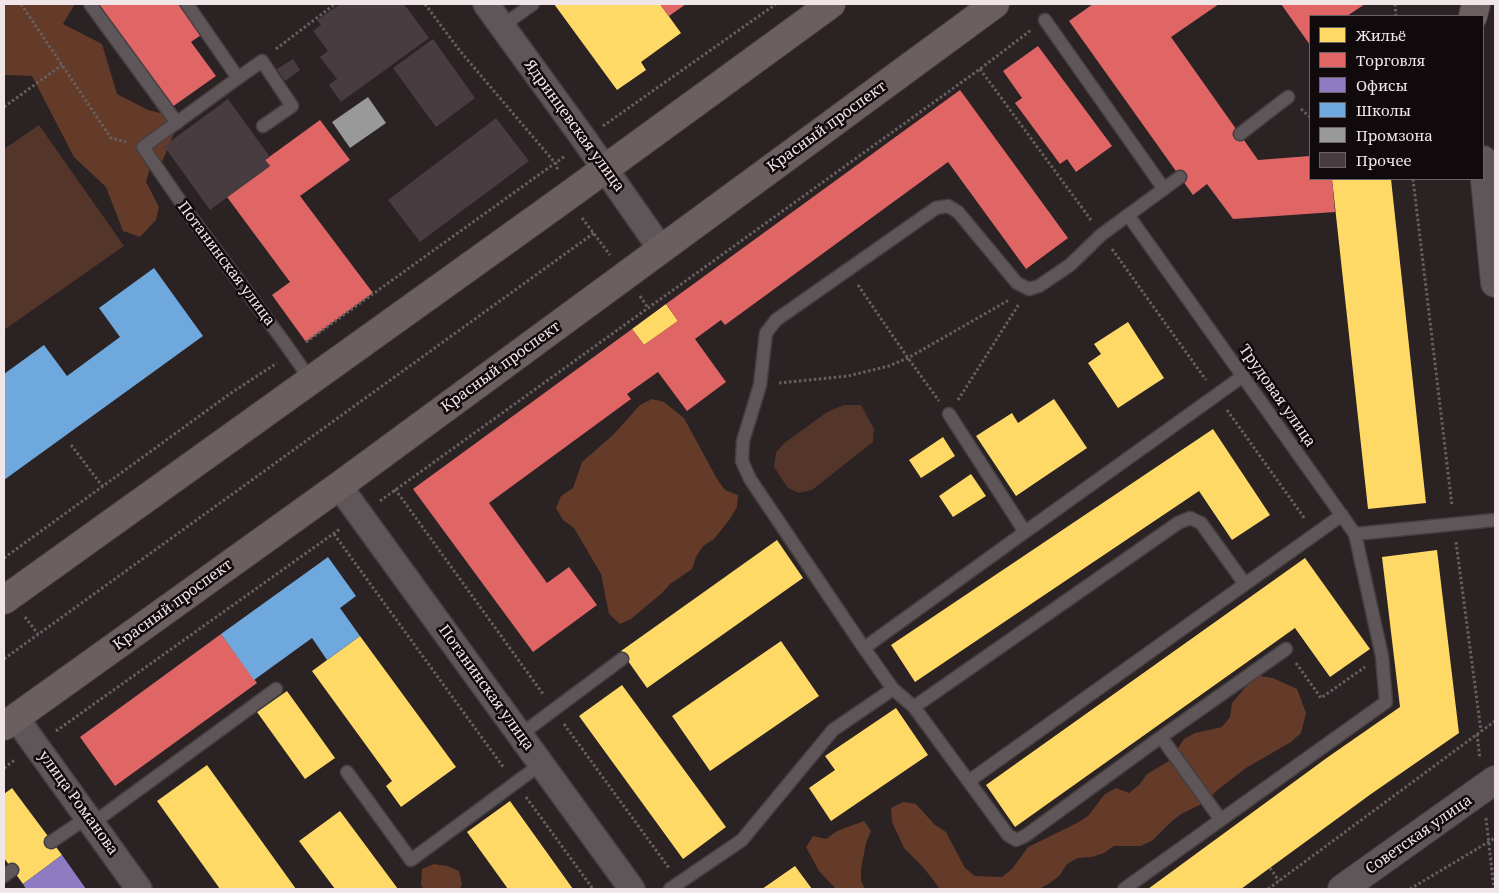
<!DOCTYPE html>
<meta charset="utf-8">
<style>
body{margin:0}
#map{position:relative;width:1499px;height:893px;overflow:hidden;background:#2a2223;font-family:"Noto Serif",serif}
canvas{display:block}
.frame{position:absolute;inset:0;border:5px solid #f0e5e7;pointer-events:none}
.legend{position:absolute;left:1309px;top:15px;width:175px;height:165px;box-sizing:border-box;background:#110a0c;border:1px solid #6a6264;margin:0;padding:6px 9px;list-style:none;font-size:15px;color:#f0e5e7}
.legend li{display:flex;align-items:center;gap:10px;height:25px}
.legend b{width:25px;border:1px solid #6a6264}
</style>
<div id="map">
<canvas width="1499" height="893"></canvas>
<div class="frame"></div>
<ul class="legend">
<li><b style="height:14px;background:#ffd966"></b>Жильё</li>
<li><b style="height:14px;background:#e06666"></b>Торговля</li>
<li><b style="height:14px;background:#8e7cc3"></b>Офисы</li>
<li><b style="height:14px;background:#6fa8dc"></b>Школы</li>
<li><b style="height:14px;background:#999"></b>Промзона</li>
<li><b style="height:14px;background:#483c41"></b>Прочее</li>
</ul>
</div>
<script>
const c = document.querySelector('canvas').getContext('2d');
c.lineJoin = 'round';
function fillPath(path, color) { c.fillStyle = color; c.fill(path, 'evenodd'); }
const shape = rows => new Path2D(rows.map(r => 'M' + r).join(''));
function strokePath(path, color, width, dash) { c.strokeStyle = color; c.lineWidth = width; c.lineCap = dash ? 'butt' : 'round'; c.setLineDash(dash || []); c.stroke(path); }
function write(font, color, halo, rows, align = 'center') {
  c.font = font + ' "Noto Serif",serif'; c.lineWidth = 5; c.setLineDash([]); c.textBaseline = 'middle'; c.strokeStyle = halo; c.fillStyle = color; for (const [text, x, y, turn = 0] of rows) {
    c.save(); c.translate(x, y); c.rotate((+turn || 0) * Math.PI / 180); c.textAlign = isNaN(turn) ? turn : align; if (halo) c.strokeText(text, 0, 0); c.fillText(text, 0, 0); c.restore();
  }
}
const green = shape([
 [39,125,124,246,4,330,4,149],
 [844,405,861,405,874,429,873,442,812,490,799,493,788,488,774,467,776,453,783,444,827,412]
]);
const forest = shape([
 [4,4,75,4,63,24,102,44,117,94,148,110,164,114,175,131,162,162,150,168,146,182,159,207,156,220,140,237,123,231,106,187,74,157,32,76,4,75],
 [652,399,664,402,684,418,717,479,725,490,738,495,737,507,730,519,714,539,703,546,696,557,692,569,670,584,662,593,631,619,620,624,609,614,601,574,574,528,563,520,556,508,561,496,573,488,582,462,613,435,640,405],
 [1260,676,1273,678,1297,689,1306,713,1301,733,1291,742,1246,768,1215,792,1206,802,1183,813,1173,820,1153,840,1141,846,1114,846,1104,853,1092,857,1078,858,1067,864,1060,875,1050,883,1039,889,940,889,923,867,904,848,892,822,891,808,903,802,916,804,935,825,946,832,965,868,975,876,1002,877,1012,869,1028,847,1077,823,1088,816,1105,794,1116,788,1129,793,1139,785,1147,774,1169,761,1184,739,1195,733,1222,727,1230,717,1232,703,1249,683],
 [864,821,871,831,866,843,861,869,861,881,865,889,836,889,819,871,806,847,813,836,826,839,837,831],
 [434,864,447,866,459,871,462,884,460,889,423,889,421,884,422,869]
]);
const homes = shape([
 [554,4,660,4,681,33,641,62,646,70,617,90],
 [1332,179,1391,179,1426,503,1368,509],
 [666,304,678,321,644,345,632,329],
 [1128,322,1164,378,1118,408,1088,363,1101,354,1094,344],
 [1054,399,1087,448,1016,496,976,436,1012,413,1018,423],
 [1213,429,1270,515,1232,540,1199,491,915,682,891,645],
 [943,437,955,456,921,478,909,460],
 [971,474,986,496,953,517,939,496],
 [777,540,803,578,647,688,621,651],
 [1437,550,1459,733,1371,794,1241,889,1148,889,1328,757,1400,707,1382,557],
 [1305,558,1370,649,1330,677,1295,628,1015,827,986,785],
 [360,636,456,767,401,807,386,786,392,781,312,671],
 [781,641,819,696,710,771,672,716],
 [622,685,726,827,683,859,579,716],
 [287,691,335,758,305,779,257,712],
 [896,708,928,755,831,821,809,788,835,770,825,756],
 [207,765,296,889,220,889,157,801],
 [12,788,62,855,23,884,4,858,4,794],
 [510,801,573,889,508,889,467,832],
 [340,811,398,889,335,889,299,841],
 [795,866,812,889,762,889]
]);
const shops = shape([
 [98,4,178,4,201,35,191,42,216,76,172,107],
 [660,4,686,4,669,16],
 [1093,4,1219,4,1171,37,1258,160,1310,156,1310,179,1332,179,1335,212,1233,219,1207,184,1193,195,1069,21],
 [1281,4,1365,4,1347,16,1310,16,1310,45],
 [1038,46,1112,146,1076,172,1067,159,1060,164,1015,103,1022,98,1003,71],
 [960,90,1068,238,1026,269,948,162,725,325,721,320,695,339,726,382,687,411,658,372,627,394,631,399,489,503,547,583,569,567,597,605,533,652,413,489,632,329,644,345,678,321,666,304],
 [320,120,350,160,300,196,373,293,306,342,272,295,290,282,227,197,270,166,265,160],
 [221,634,257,683,115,786,80,737]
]);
const offices = shape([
 [62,855,86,889,26,889,23,884]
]);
const schools = shape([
 [154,268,203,336,4,480,4,374,44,345,67,376,120,337,99,308],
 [328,557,356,596,340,608,360,636,327,660,312,638,254,680,221,634]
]);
const industry = shape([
 [368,97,386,123,350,148,332,122]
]);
const building = shape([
 [340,4,404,4,429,38,341,102,329,85,337,79,320,57,328,51,313,31,321,25,317,20],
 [433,39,475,98,436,127,393,68],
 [293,59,300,70,285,81,277,69],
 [228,99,270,157,265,160,270,166,210,210,164,146],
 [496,118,529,161,420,242,388,200]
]);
const path = shape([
 [21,4,111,138,126,142],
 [425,4,460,51,556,164,558,171],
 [1395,4,1396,16],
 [276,49,335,4],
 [980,69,1091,220],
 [4,107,62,65],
 [1301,109,1310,117],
 [603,126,776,4],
 [1413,179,1452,506],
 [582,218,610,255],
 [1112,249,1206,380],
 [858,285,908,358,939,401],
 [640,296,648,308],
 [306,342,565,156],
 [779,383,848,376,889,366,908,358,1009,300],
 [958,400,1019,304],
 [1227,410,1305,519],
 [71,445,103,487],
 [395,489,543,694],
 [380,501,980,69,1031,30],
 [334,534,504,768],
 [1456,542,1481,731],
 [4,558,231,393,277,363],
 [25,617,38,634],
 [4,659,594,233],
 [1296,663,1321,698,1365,667],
 [564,724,669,868],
 [56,731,340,529],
 [1477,734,1480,759],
 [4,768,16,759],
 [526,797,593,889],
 [1486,818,1494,889],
 [1270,868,1279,881],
 [1268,889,1495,721],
 [1410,889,1495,838]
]);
const service = shape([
 [90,4,177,123],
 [187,4,238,78,143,147,191,217,284,342,310,379],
 [1045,20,1164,189],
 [502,26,533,4],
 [238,78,262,61,292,106,263,126],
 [1240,134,1288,97],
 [949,414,1025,532,1243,376],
 [1355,534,1495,520],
 [864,648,1025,532],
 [893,689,864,648,750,479,742,461,743,441,760,385,766,333,776,320,936,208,948,206,958,212,1017,283,1029,289,1039,286,1070,265,1101,235,1180,177],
 [914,707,1008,835,1016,840,1025,836,1161,737,1286,649],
 [520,735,622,659],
 [1161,737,1221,820],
 [347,772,411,860,541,764],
 [969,781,1342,515],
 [93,823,276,689],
 [51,842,88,817],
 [4,876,12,870],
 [670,889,742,840,833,730,893,689,914,707,1178,523,1190,518,1201,523,1245,584],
 [1124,889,1386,702,1382,656,1355,534,1128,215]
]);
const minor = shape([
 [486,4,584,139,661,249],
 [339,486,632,889],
 [16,718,139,889]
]);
const tertiary = shape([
 [1342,889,1495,780]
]);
const secondary = shape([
 [1483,160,1495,283]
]);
const primary = shape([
 [1473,16,1476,4],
 [4,600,565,198,831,4],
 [4,726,339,486,995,4]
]);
const streetNames = [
 ["Ядринцевская улица",574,126,54],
 ["Красный проспект",827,127,-36],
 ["Потанинская улица",226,264,53],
 ["Красный проспект",501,367,-36],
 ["Трудовая улица",1277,396,55],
 ["Красный проспект",173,605,-36],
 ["Потанинская улица",486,688,54],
 ["улица Романова",78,803,54],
 ["Советская улица",1419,835,-35]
];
fillPath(green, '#543529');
fillPath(forest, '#643a29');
fillPath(homes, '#ffd966');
fillPath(shops, '#e06666');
fillPath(offices, '#8e7cc3');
fillPath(schools, '#6fa8dc');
fillPath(industry, '#999');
fillPath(building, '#483c41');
strokePath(service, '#463f41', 15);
strokePath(minor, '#463f41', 28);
strokePath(tertiary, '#463f41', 30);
strokePath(secondary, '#463f41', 30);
strokePath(primary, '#463f41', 30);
strokePath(path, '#666061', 3, [2.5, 2.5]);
strokePath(service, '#5e5658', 12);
strokePath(minor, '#5e5658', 25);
strokePath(tertiary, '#5e5658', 28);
strokePath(secondary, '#5e5658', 28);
strokePath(primary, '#6b5f60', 28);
write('15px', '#f0e5e7', '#110a0c', streetNames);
</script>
